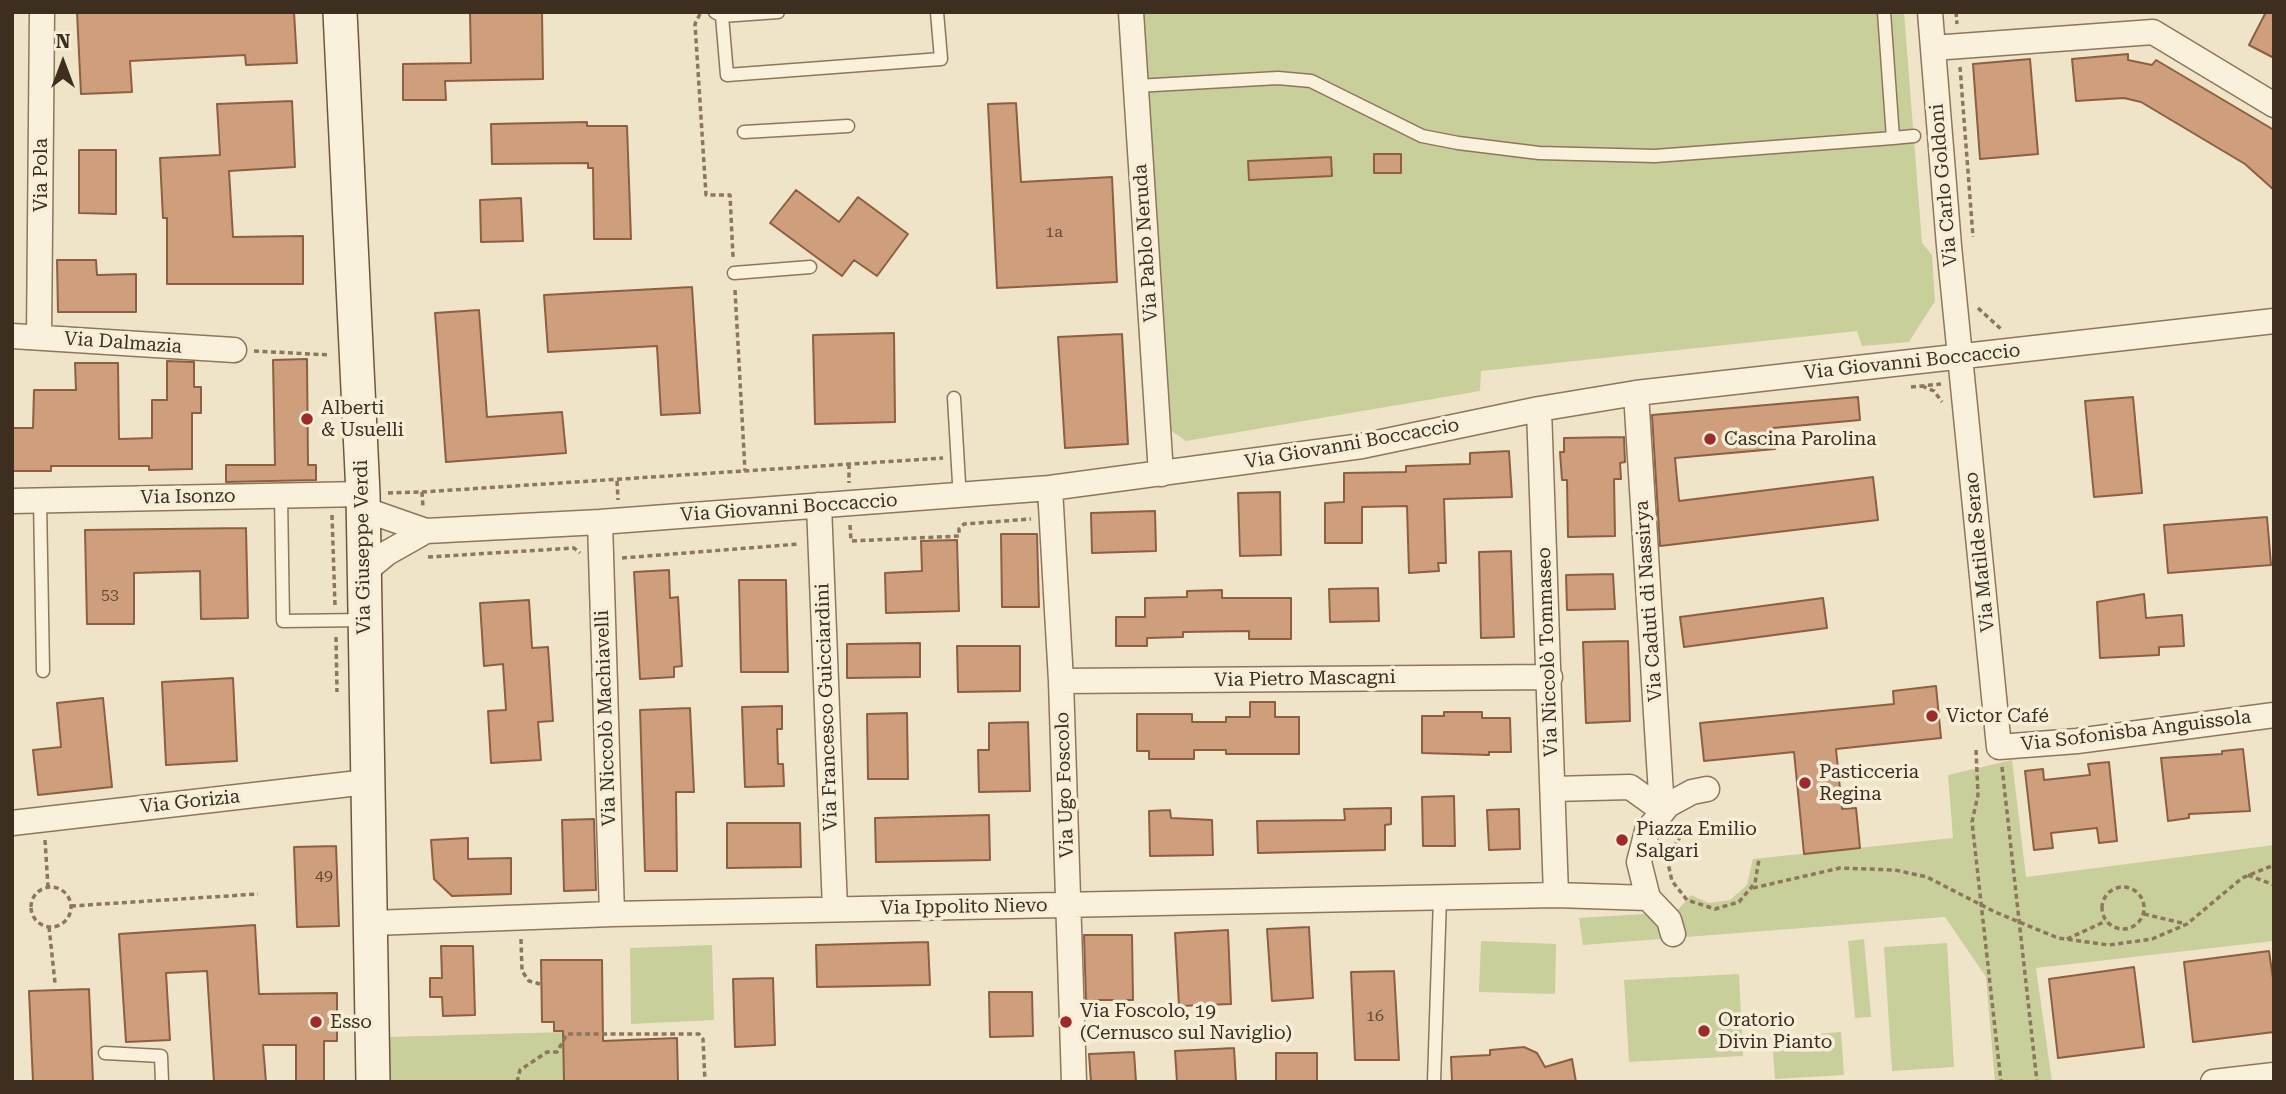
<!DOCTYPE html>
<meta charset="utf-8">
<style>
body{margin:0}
#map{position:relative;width:2286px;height:1094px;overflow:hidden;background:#f0e4c8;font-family:"Roboto Serif",serif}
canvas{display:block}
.frame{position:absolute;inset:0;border:14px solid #3d2e20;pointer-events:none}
.north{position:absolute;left:28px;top:28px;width:70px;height:70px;-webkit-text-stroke:5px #f7eed8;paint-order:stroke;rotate:0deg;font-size:19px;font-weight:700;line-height:28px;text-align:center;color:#3d2e20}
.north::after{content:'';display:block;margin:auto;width:24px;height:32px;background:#3d2e20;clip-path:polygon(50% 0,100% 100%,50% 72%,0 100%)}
</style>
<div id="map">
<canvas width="2286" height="1094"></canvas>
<div class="frame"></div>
<div class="north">N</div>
</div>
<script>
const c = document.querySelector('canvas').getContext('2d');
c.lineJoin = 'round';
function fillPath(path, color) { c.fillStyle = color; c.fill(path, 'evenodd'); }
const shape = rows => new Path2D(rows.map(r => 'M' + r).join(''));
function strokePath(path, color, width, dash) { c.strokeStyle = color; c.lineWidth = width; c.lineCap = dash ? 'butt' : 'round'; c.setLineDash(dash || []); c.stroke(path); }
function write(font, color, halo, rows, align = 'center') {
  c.font = font + ' "Roboto Serif",serif'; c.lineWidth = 7; c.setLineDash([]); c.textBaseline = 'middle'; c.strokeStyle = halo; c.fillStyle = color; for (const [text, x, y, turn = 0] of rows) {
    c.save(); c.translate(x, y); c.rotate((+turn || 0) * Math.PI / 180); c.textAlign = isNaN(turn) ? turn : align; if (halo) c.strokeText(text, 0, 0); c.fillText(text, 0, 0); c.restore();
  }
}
const green = shape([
 [1140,12,1904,12,1922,243,1932,255,1935,301,1909,342,1862,346,1857,331,1481,371,1480,391,1186,441,1167,428],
 [2012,760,2026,877,2274,845,2274,941,2036,968,2052,1082,1995,1082,1986,977,1945,917,1583,945,1579,918,1676,912,1691,895,1709,903,1730,900,1747,885,1753,859,1953,838,1948,775],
 [1864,939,1871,1017,1855,1018,1848,941],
 [1481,941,1556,944,1555,994,1479,992],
 [1947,943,1954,1067,1892,1071,1884,947],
 [712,945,714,1020,631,1024,630,948],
 [1739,974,1743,1056,1629,1062,1624,980],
 [563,1032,564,1082,391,1082,389,1037],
 [1841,1032,1844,1075,1775,1079,1772,1037]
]);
const building = shape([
 [77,12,294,12,297,63,246,65,245,55,130,61,132,92,81,94,77,12],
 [470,12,542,12,543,79,445,81,446,100,403,100,403,64,471,63,470,12],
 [2266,12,2274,12,2274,58,2249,45,2266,12],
 [2128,54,2128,60,2152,65,2156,60,2274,130,2274,190,2245,164,2141,102,2124,98,2076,101,2072,59,2128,54],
 [2030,59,2038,154,1980,159,1973,64,2030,59],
 [292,101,295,167,229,171,233,237,303,236,303,284,167,284,167,218,163,218,160,158,220,155,217,104,292,101],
 [1016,103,1021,182,1112,177,1117,282,997,288,988,104,1016,103],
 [587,122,587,126,627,126,631,239,594,239,593,168,588,168,588,163,492,164,491,124,587,122],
 [79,150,116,150,116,214,79,213,79,150],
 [1374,154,1401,154,1401,173,1374,173,1374,154],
 [1331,157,1332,176,1249,180,1248,161,1331,157],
 [796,190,839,222,858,197,908,234,877,276,854,260,842,276,770,223,796,190],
 [521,198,523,241,481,242,480,200,521,198],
 [57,260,96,260,97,275,136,274,136,312,58,312,57,260],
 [692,287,700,413,661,415,657,346,548,352,544,295,692,287],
 [479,310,487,417,562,412,566,453,446,462,435,313,479,310],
 [894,333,895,422,815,424,813,335,894,333],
 [1122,334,1128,444,1065,448,1058,337,1122,334],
 [307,359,308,465,316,465,316,480,226,482,226,465,275,465,273,360,307,359],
 [167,361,194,362,194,387,201,387,201,413,192,413,192,469,149,470,149,466,51,466,51,471,12,471,12,428,33,428,34,390,76,390,75,363,118,363,119,439,152,438,152,400,167,400,167,361],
 [1858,397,1860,420,1773,428,1775,449,1675,458,1679,501,1873,477,1878,520,1660,546,1652,415,1858,397],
 [2133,397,2142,493,2094,497,2085,401,2133,397],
 [1624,437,1625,462,1620,463,1621,479,1614,479,1615,536,1568,537,1567,480,1562,480,1560,452,1564,452,1564,438,1624,437],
 [1509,451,1512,497,1444,499,1446,563,1438,563,1439,571,1409,573,1407,506,1362,507,1362,543,1325,543,1325,503,1344,502,1344,473,1406,472,1406,466,1470,464,1470,453,1509,451],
 [1280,492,1281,555,1240,556,1238,493,1280,492],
 [1155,511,1156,551,1092,553,1091,513,1155,511],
 [2267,517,2271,565,2168,573,2164,525,2267,517],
 [246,528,248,618,201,619,200,571,134,573,134,624,87,624,85,530,246,528],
 [1001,534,1037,534,1039,607,1002,607,1001,534],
 [957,540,959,611,886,613,885,573,922,571,921,541,957,540],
 [1511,551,1514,637,1481,638,1479,552,1511,551],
 [669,570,670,598,678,597,682,666,674,667,674,677,640,679,634,572,669,570],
 [1613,574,1615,609,1567,610,1566,575,1613,574],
 [739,580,786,580,788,672,741,672,739,580],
 [1378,588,1379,621,1330,622,1329,589,1378,588],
 [1222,590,1222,598,1291,598,1291,639,1249,639,1249,631,1183,632,1183,637,1147,638,1147,646,1116,646,1116,617,1145,617,1145,598,1187,597,1187,591,1222,590],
 [2144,594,2146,618,2182,615,2184,646,2159,647,2159,655,2100,658,2097,602,2144,594],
 [1823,598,1827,628,1684,647,1680,617,1823,598],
 [529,600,532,648,548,647,553,721,538,722,541,760,491,763,488,711,506,710,503,664,484,666,480,603,529,600],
 [1628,641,1630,721,1586,723,1583,642,1628,641],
 [920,643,920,677,847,678,847,644,920,643],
 [957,646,1020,646,1020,691,958,692,957,646],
 [233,678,237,761,166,765,162,682,233,678],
 [1936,686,1941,738,1836,749,1842,809,1856,808,1860,848,1804,854,1794,752,1704,761,1700,723,1894,704,1893,691,1936,686],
 [103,698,112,787,38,795,33,750,61,747,57,703,103,698],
 [1250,702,1275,702,1275,717,1299,717,1299,754,1226,754,1226,750,1194,750,1194,759,1149,759,1149,751,1137,751,1137,714,1192,714,1192,722,1226,722,1226,717,1250,717,1250,702],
 [782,706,782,729,777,729,778,764,783,764,784,786,745,787,742,707,782,706],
 [690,708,694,792,676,792,677,871,645,871,640,710,690,708],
 [1444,712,1482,712,1482,718,1510,718,1511,752,1489,752,1489,755,1422,753,1422,716,1444,716,1444,712],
 [907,713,908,779,868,779,867,714,907,713],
 [1028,722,1030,791,979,792,978,750,989,750,989,723,1028,722],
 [2243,749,2250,811,2189,814,2189,818,2168,821,2161,758,2222,754,2222,751,2243,749],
 [2109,762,2117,841,2099,843,2097,828,2051,833,2053,848,2034,850,2025,771,2043,769,2044,780,2090,775,2088,764,2109,762],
 [1454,796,1455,846,1423,846,1422,797,1454,796],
 [1391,808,1391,824,1385,825,1385,850,1258,853,1257,821,1345,820,1344,809,1391,808],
 [1519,809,1520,849,1489,850,1487,810,1519,809],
 [1170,810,1171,818,1212,820,1213,855,1150,856,1149,811,1170,810],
 [989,815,990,860,876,862,875,818,989,815],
 [594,819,596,890,564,891,562,820,594,819],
 [727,823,800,823,801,867,727,868,727,823],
 [468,838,468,859,511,858,511,894,452,896,434,879,431,840,468,838],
 [336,846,339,926,297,927,294,847,336,846],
 [255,925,259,994,337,993,337,1041,324,1041,324,1082,296,1082,296,1045,263,1045,266,1082,214,1082,207,971,166,973,170,1040,126,1042,119,934,255,925],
 [1309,927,1313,998,1272,1001,1267,929,1309,927],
 [1228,930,1231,1004,1179,1006,1175,933,1228,930],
 [1084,935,1132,935,1133,1000,1086,1000,1084,935],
 [928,942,930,985,817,987,816,945,928,942],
 [441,946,473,946,475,1015,443,1016,442,997,430,997,430,978,442,978,441,946],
 [2269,951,2274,985,2274,1032,2193,1042,2184,962,2269,951],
 [541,960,602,960,603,1041,677,1038,678,1082,564,1082,563,1031,554,1031,554,1022,542,1022,541,960],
 [2134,967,2144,1047,2058,1058,2049,979,2134,967],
 [1394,971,1399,1060,1355,1060,1351,972,1394,971],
 [773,978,775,1045,735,1047,733,979,773,978],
 [89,989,93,1082,33,1082,29,991,89,989],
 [989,992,1032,992,1033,1036,990,1037,989,992],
 [1524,1047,1537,1053,1545,1067,1572,1059,1576,1082,1452,1082,1451,1057,1490,1055,1490,1050,1524,1047],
 [1234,1048,1236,1082,1177,1082,1175,1051,1234,1048],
 [1134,1052,1136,1082,1091,1082,1089,1054,1134,1052],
 [1276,1053,1317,1053,1317,1082,1276,1082,1276,1053]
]);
const path = shape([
 [1956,12,1957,24],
 [700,14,695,24,706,195,730,195,733,257],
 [1960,67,1973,237],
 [735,290,745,471],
 [1978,308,2001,329],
 [254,351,330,355],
 [1922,386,1934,391,1942,402],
 [1911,387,1941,384],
 [849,464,849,483],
 [617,481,618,500],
 [422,492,943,458],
 [388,493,422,492,423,507],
 [332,515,335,605],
 [850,525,851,541,959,536,959,529,964,524,1031,519],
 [428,557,574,548,580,553],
 [622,558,799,544],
 [336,637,337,692],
 [1976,750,1978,795,1972,822,2001,1082],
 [2002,767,2037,1082],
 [1709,819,1686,828,1671,851,1668,863,1672,881,1687,900,1715,909,1739,902,1755,883,1759,859],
 [45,840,48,887],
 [2248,875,2274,885],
 '2102 908a21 21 0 1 1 42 0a21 21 0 1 1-42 0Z',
 '31 907a20 20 0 1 1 40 0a20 20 0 1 1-40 0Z',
 [1753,888,1840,868,1895,870,1927,877,1995,912,2058,938,2109,945,2152,939,2187,924,2242,878,2274,865],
 [71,906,258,894],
 [2144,914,2186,924],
 [49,927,55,983],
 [521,939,522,971,529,981,540,984],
 [2067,939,2106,921],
 [517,1082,520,1070,547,1052,557,1052,567,1034,699,1034,703,1039,705,1082]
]);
const lane = shape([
 [715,12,722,16,778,12],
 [722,16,727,75,941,59,937,12],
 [1136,86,1278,78,1311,81,1422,136,1458,143,1539,153,1655,156,1893,138,1884,12],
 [744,132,848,126],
 [1893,138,1914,136],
 [734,273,810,267],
 [954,398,959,483,963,495],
 [281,496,283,621,364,620],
 [40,500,43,671],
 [105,1053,161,1056,162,1082],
 [1434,1082,1440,897]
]);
const street = shape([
 [1131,12,1161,474],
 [1930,12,1949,246,1999,747,2077,741,2274,715],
 [1933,48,2153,32,2274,105],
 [12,336,234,350],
 [39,337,42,12],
 [1636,393,1662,810],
 [1539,409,1556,895],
 [1050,488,1061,681,1074,1082],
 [12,501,363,494],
 [819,505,835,909],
 [363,509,426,531,600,522,1050,488,1362,446,1539,409,1636,393,2274,321],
 [600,522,612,914],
 [364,572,387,553,426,531],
 [1061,681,1550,677],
 [1553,789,1630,787,1662,810],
 [12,823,367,782],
 [1648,898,1639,862,1647,831,1668,805,1692,792,1707,789],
 [373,923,612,914,1556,895,1648,898,1669,920,1673,934],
 [2213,1082,2274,1075]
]);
const secondary = shape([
 [340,12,363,494,373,1082]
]);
const markers = [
 [307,419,7,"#9e2a2b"],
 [1710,439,7,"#9e2a2b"],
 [1932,716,7,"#9e2a2b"],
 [1805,783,7,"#9e2a2b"],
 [1622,840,7,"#9e2a2b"],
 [316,1022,7,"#9e2a2b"],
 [1066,1022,7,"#9e2a2b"],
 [1704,1031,7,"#9e2a2b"]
];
const numberNames = [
 ["1a",1054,232],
 ["53",110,595],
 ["49",324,876],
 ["16",1375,1016]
];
const streetNames = [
 ["Via Pola",41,175,-90],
 ["Via Carlo Goldoni",1944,185,-95],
 ["Via Pablo Neruda",1146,243,-94],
 ["Via Dalmazia",123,343,4],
 ["Via Giovanni Boccaccio",1912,362,-6],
 ["Via Giovanni Boccaccio",1352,444,-10],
 ["Via Isonzo",188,497,-1],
 ["Via Giovanni Boccaccio",789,508,-4],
 ["Via Giuseppe Verdi",363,547,-91],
 ["Via Matilde Serao",1980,552,-96],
 ["Via Caduti di Nassirya",1649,601,-94],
 ["Via Niccolò Tommaseo",1548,652,-92],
 ["Via Pietro Mascagni",1305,679,-1],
 ["Via Francesco Guicciardini",827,707,-92],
 ["Via Niccolò Machiavelli",606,718,-92],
 ["Via Sofonisba Anguissola",2136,731,-7],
 ["Via Ugo Foscolo",1065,785,-92],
 ["Via Gorizia",190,802,-6],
 ["Via Ippolito Nievo",964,907,-1]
];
const poiNames = [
 ["Alberti",321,408],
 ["& Usuelli",321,430],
 ["Cascina Parolina",1724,439],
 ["Victor Café",1946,716],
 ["Pasticceria",1819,772],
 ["Regina",1819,794],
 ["Piazza Emilio",1636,829],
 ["Salgari",1636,851],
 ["Via Foscolo, 19",1080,1011],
 ["(Cernusco sul Naviglio)",1080,1033],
 ["Oratorio",1718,1020],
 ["Divin Pianto",1718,1042],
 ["Esso",330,1022]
];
fillPath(green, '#c9cf9b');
fillPath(building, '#cf9f7d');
strokePath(building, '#8d5f41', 2);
strokePath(lane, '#8d765c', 15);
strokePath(street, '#8d765c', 27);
strokePath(secondary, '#6f573f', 36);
strokePath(path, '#8d765c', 3.5, [5, 3.5]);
strokePath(lane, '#faf1dc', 12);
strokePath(street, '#faf1dc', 24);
strokePath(secondary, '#faf1dc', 33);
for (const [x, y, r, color] of markers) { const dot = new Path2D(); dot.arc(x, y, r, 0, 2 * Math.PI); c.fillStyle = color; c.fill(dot); strokePath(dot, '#f7eed8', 2.5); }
write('16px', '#624a37', null, numberNames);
write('19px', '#3d2e20', '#f7eed8', streetNames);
write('19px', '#3d2e20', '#f7eed8', poiNames, 'left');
</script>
